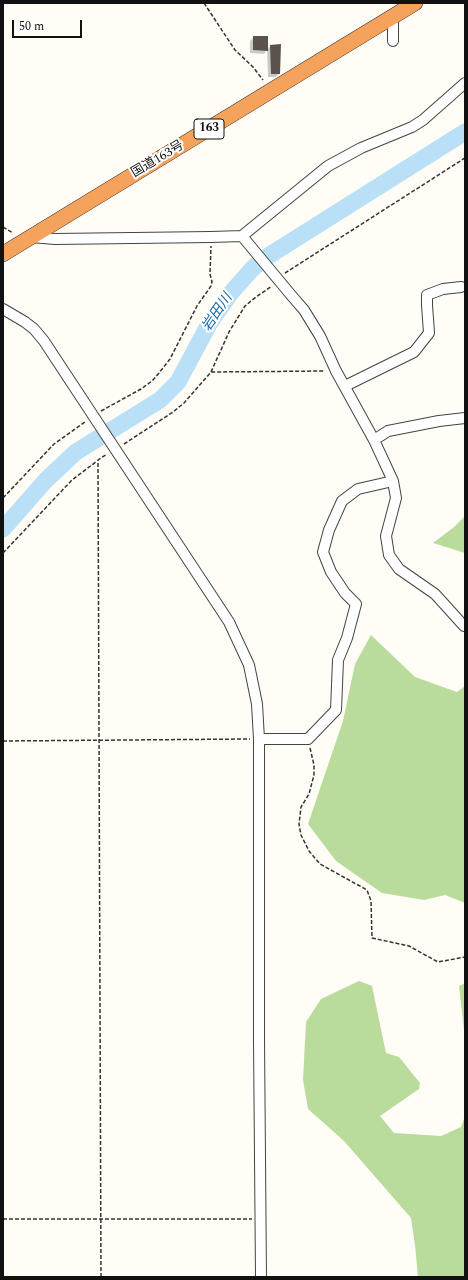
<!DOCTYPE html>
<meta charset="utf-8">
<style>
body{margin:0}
#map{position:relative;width:468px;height:1280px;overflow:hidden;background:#fffdf5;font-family:Spectral,serif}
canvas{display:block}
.frame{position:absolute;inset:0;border:4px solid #111;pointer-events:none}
.scale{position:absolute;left:12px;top:20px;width:70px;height:18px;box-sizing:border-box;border:2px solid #111;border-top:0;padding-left:5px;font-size:12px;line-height:14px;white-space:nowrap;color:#111;-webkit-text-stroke:3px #fff;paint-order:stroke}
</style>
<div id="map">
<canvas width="468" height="1280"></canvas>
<div class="frame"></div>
<div class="scale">50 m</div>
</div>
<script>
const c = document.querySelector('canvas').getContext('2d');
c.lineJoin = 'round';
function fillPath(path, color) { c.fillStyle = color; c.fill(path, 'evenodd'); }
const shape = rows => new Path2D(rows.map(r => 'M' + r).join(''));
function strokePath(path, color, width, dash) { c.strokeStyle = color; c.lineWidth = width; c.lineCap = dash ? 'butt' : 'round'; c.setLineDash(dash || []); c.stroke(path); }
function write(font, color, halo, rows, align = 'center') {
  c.font = font + ' Spectral,"Noto Sans JP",serif'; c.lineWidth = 4; c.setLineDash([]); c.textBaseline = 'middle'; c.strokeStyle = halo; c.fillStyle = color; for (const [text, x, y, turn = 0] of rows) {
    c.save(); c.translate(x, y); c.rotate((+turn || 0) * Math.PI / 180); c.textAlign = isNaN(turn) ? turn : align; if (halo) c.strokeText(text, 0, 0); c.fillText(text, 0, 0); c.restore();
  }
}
const forest = shape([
 [465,516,465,553,433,543,454,527],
 [371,635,415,677,457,692,465,686,465,903,445,895,424,900,382,893,336,861,308,824,343,721,355,664],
 [359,981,372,986,386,1053,399,1057,420,1083,419,1089,380,1116,394,1133,441,1136,461,1127,465,1116,465,1277,418,1277,415,1245,411,1218,344,1141,308,1109,303,1080,306,1022,321,999],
 [465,983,465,1039,459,986]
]);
const shadow = shape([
 [254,37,267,49,271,46,279,74,276,77,268,77,267,50,264,54,250,53,250,41]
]);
const river = shape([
 [3,529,46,480,76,452,160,400,178,382,209,324,230,294,252,269,265,258,465,132]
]);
const building = shape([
 [253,36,268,36,268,51,253,50],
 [281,44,280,74,271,74,270,45]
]);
const path = shape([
 [204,3,235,50,253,67,263,80],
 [3,227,13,233],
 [285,273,465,158],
 [211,372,229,332,245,306,256,297,272,286],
 [101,411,141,389,152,381,159,373,170,359,197,306,211,286,212,282,210,274,211,246],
 [124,444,173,412,184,403,211,372,325,371],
 [3,498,54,444,85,422],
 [3,553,72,480,97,461],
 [3,741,250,739],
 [310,748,314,765,314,775,309,794,301,807,299,824,301,835,309,851,320,864,367,890,371,901,372,938,409,946,438,962,465,957],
 [3,1219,252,1219],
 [101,1277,98,460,107,454]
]);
const minor = shape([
 [393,17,393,41],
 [242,236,291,295,304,310,320,336,336,371,374,440,393,481,396,498,386,536,389,555,399,569,435,594,464,626],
 [31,237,55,239,211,237,242,236,328,166,361,148,412,127,423,120,465,83],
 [3,309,25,322,34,329,44,341,229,622,249,665,257,704,259,739,259,1039,261,1277],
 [345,386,414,352,429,333,427,305,427,295,443,289,461,287],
 [374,440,388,431,439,421,465,418],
 [259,739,308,739,336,710,338,660,347,638,356,604,345,593,331,572,323,552,329,530,342,501,358,489,393,481]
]);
const highway = shape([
 [3,254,415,3]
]);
const shields = [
 [209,129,30]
];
const shieldNames = [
 ["163",209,129]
];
const streetNames = [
 ["国道163号",158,160,-31]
];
const waterNames = [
 ["岩田川",218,313,-56]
];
fillPath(forest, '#b9dc9c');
fillPath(shadow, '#0003');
strokePath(river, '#b9e0f7', 17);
fillPath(building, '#5a524d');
strokePath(minor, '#444', 12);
strokePath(highway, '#222', 16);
strokePath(path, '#333', 1.5, [4, 2]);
strokePath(minor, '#fff', 10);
strokePath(highway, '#f5a25d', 15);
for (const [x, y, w] of shields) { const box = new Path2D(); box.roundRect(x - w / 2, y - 10, w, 20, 3); c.fillStyle = '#fff'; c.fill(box); strokePath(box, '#111', 1); }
write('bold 12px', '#111', null, shieldNames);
write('13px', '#111', '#fff', streetNames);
write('italic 14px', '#1768a6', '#fff', waterNames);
</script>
